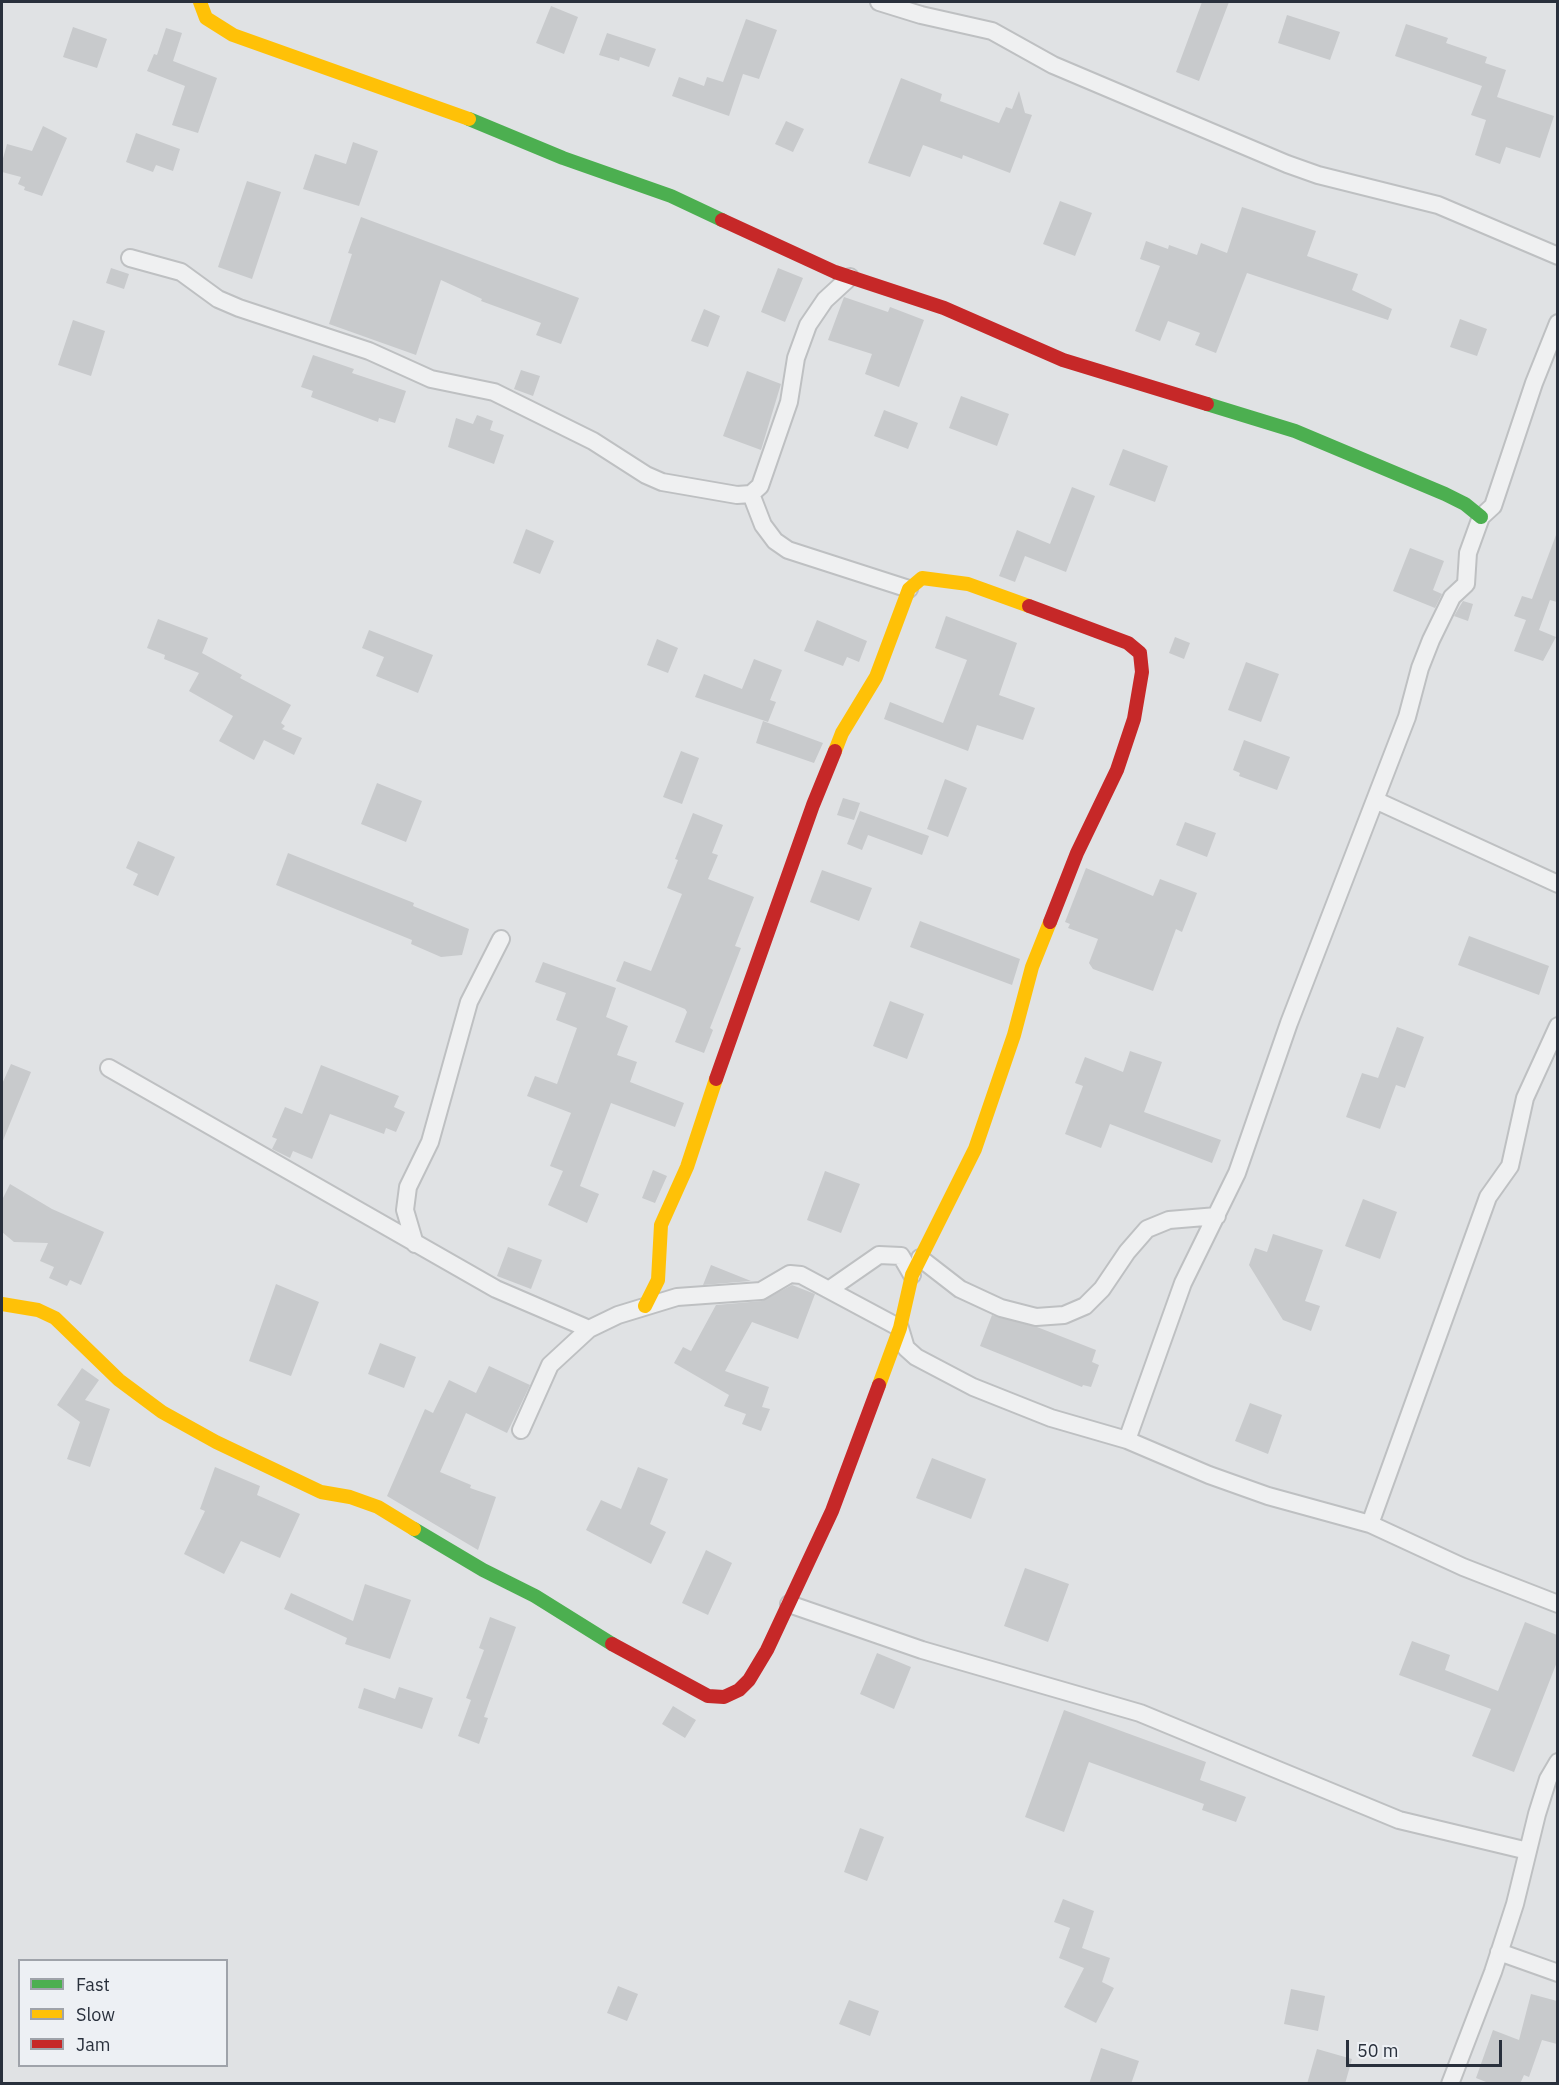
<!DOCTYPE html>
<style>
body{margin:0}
#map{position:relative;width:1559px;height:2085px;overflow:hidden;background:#e0e2e4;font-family:"IBM Plex Sans",sans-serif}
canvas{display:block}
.frame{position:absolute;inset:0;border:3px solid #29303c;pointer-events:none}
.legend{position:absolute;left:18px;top:1959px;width:210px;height:108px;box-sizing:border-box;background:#edf0f4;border:2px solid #9fa3aa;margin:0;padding:8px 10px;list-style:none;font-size:18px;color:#29303c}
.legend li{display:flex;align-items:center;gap:12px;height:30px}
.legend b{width:30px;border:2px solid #9fa3aa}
.scale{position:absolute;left:1346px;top:2040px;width:156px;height:27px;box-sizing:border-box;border:3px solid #29303c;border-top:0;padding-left:8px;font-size:18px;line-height:21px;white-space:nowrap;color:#29303c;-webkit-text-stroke:4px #edf0f4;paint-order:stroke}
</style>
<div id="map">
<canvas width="1559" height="2085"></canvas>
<div class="frame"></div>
<ul class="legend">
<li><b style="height:8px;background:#4caf50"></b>Fast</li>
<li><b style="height:8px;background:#ffc107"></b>Slow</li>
<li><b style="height:8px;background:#c62828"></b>Jam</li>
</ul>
<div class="scale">50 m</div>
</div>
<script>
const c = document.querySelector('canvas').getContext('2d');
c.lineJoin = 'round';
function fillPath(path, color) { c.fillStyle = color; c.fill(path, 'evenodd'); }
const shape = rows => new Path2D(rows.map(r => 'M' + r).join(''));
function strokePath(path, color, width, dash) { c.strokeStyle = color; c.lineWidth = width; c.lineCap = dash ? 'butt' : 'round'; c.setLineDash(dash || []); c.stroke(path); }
const building = shape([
 [1202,2,1229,2,1199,81,1176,72],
 [551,6,578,17,564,54,536,43],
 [1287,15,1340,32,1330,60,1278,43],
 [746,19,777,30,759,79,743,74,729,116,672,96,679,77,704,86,707,77,723,82],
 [1406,24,1448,38,1446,43,1487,57,1485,63,1506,70,1497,97,1554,116,1540,158,1506,147,1500,164,1475,155,1486,120,1471,115,1482,86,1395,56],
 [73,27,107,39,97,68,63,57],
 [166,28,182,33,173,61,217,78,198,133,172,125,185,86,147,71,154,54,157,55],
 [607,33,656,49,649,67,620,57,619,61,599,55],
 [901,78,942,94,940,101,999,123,1006,107,1012,109,1019,91,1025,113,1032,115,1010,173,963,155,962,159,923,145,910,177,868,163],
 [786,121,804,129,793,152,775,144],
 [43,126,67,138,42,196,24,190,25,187,18,184,21,177,2,172,2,162,7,144,32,151],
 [136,133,180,149,173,171,156,165,153,172,126,162],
 [353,142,378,151,359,206,303,189,315,154,346,164],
 [247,181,281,192,252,279,218,267],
 [1060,201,1092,213,1075,256,1043,244],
 [1242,207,1316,231,1307,256,1358,274,1352,290,1392,309,1388,320,1247,273,1216,353,1195,345,1200,333,1168,321,1160,341,1135,331,1160,266,1140,259,1146,241,1168,249,1169,245,1197,255,1201,243,1227,253],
 [361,217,579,298,561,344,536,335,541,323,481,301,482,299,441,280,416,355,329,324,352,254,348,253],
 [111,268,129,274,124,289,106,283],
 [778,268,803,278,785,322,761,312],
 [844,297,888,312,890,307,924,320,899,387,865,374,872,354,828,340],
 [704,309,720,316,708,347,691,341],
 [1460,319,1487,329,1477,356,1450,347],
 [73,320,105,331,91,376,58,365],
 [313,355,354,369,352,373,406,391,395,423,379,418,378,422,311,397,313,391,301,387],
 [521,370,540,376,533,396,514,389],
 [747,371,781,384,761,450,723,436],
 [961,396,1009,414,997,446,949,428],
 [884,410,918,423,908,449,874,436],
 [477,415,493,421,490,430,504,435,494,464,448,447,456,418,473,424],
 [1123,449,1168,466,1155,502,1109,485],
 [1072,487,1095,496,1066,572,1025,556,1015,582,999,576,1017,530,1050,544],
 [526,529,554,541,540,574,513,563],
 [1556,535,1557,602,1550,600,1539,630,1556,637,1543,661,1514,651,1526,620,1514,616,1522,596,1532,599],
 [1410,548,1444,561,1433,590,1442,594,1435,608,1393,591],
 [1463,601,1473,604,1468,621,1454,616],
 [946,616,1017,643,999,695,1035,708,1023,740,977,725,968,751,884,719,890,702,943,723,967,660,935,648],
 [158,619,208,638,202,653,242,675,240,678,291,705,281,723,285,726,282,729,302,738,294,755,264,740,254,760,219,741,233,716,189,691,199,673,164,659,165,655,147,648],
 [817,620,867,641,859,662,847,657,843,666,804,651],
 [369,630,433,655,418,693,376,676,384,657,362,648],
 [1175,637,1190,643,1184,659,1169,653],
 [657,639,678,648,668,673,647,665],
 [754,659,782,670,770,700,776,702,768,722,695,697,704,674,742,689],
 [1246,662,1279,674,1261,722,1228,710],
 [763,721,823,743,814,763,756,743],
 [1244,740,1290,757,1277,790,1239,776,1240,773,1233,770],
 [681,751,699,758,682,804,663,797],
 [945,779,967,788,948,837,927,829],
 [377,783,422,801,406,842,361,824],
 [843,798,860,803,854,820,837,815],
 [860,811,929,836,922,855,868,835,862,850,847,844],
 [693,813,723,825,712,853,718,855,708,879,754,897,735,946,741,948,710,1028,713,1030,704,1053,675,1042,687,1012,685,1009,616,981,624,961,651,971,682,894,667,888,678,860,675,859],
 [1185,822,1216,833,1207,857,1176,845],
 [138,841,175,857,158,896,133,885,138,874,126,868],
 [288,853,414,903,413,906,469,929,462,955,441,957,411,944,412,940,276,885],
 [1086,868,1153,896,1160,879,1197,893,1182,932,1176,929,1153,991,1093,969,1089,963,1098,939,1068,928,1070,924,1065,922],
 [822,870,872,888,859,921,810,902],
 [920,921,1020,959,1012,985,910,947],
 [1469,936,1549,966,1539,995,1458,965],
 [543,962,616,988,606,1017,628,1026,617,1055,637,1062,630,1082,684,1103,675,1127,611,1103,580,1186,599,1194,587,1223,548,1205,563,1171,550,1166,571,1113,527,1096,535,1076,557,1084,577,1028,556,1020,566,993,535,982],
 [890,1001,924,1014,907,1059,873,1046],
 [1397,1027,1424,1037,1405,1088,1396,1085,1380,1129,1346,1117,1362,1073,1378,1078],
 [1130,1051,1162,1062,1144,1112,1221,1140,1212,1163,1110,1124,1101,1148,1065,1134,1083,1086,1075,1083,1085,1057,1123,1072],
 [11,1064,31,1072,2,1143,2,1084],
 [321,1065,399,1096,394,1107,405,1112,396,1132,386,1128,384,1134,330,1114,312,1159,293,1151,290,1158,272,1149,277,1139,272,1137,285,1107,302,1114],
 [653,1170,667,1176,655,1203,642,1198],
 [825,1171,860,1184,841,1233,807,1220],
 [10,1184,52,1209,104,1232,81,1285,70,1280,67,1286,49,1278,54,1267,40,1261,48,1243,14,1242,2,1232,2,1200],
 [1363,1199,1397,1212,1380,1259,1345,1246],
 [1273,1234,1323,1250,1305,1301,1320,1306,1311,1331,1283,1320,1249,1265,1255,1248,1267,1252],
 [508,1247,542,1260,531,1289,497,1276],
 [711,1265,751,1281,703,1285],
 [276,1284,319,1302,291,1376,249,1361],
 [792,1285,815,1294,798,1339,752,1322,725,1371,769,1387,762,1407,770,1409,761,1431,742,1424,746,1414,724,1406,729,1395,674,1363,683,1347,691,1351,716,1305,762,1301],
 [992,1315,1037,1327,1096,1350,1092,1362,1099,1365,1091,1387,1083,1385,1082,1387,980,1346],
 [380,1343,416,1357,404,1388,368,1374],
 [489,1366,530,1385,521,1404,507,1433,466,1413,440,1472,471,1485,470,1488,496,1497,478,1550,387,1496,425,1409,433,1413,449,1380,476,1393],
 [82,1368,99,1380,85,1400,110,1409,90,1467,67,1459,80,1422,57,1405],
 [1250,1403,1282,1415,1268,1454,1235,1441],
 [932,1458,986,1479,971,1519,916,1498],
 [215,1467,260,1486,257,1495,300,1514,280,1558,241,1541,224,1574,184,1554,205,1511,200,1509],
 [638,1467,668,1479,650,1524,666,1532,651,1564,586,1530,601,1500,621,1509],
 [706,1550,732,1563,708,1615,682,1603],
 [1025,1568,1069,1584,1048,1642,1004,1626],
 [365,1584,411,1600,390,1659,345,1644,347,1638,284,1609,291,1593,353,1621],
 [490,1617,516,1627,484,1717,488,1718,479,1744,458,1736,471,1700,466,1698,484,1650,479,1648],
 [1525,1622,1557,1635,1557,1662,1514,1772,1472,1756,1491,1709,1399,1675,1412,1641,1450,1655,1445,1670,1498,1691],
 [877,1653,911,1667,894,1709,860,1694],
 [399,1687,433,1698,422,1729,358,1708,364,1688,395,1699],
 [673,1706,696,1720,685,1738,662,1724],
 [1064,1710,1206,1762,1200,1780,1246,1797,1236,1822,1202,1810,1204,1804,1089,1762,1064,1832,1025,1817],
 [860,1828,884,1837,867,1881,844,1872],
 [1063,1899,1094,1911,1082,1948,1110,1958,1102,1982,1114,1988,1096,2023,1064,2007,1084,1968,1059,1958,1070,1928,1054,1922],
 [618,1986,638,1994,627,2021,607,2013],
 [1291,1989,1325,1996,1318,2031,1284,2024],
 [1531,1994,1557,2001,1557,2044,1542,2040,1529,2077,1524,2075,1520,2084,1491,2084,1476,2078,1493,2030,1519,2040],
 [849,2000,879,2011,870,2036,839,2024],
 [1101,2048,1139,2061,1131,2084,1089,2084],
 [1317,2049,1352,2059,1345,2084,1307,2084]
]);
const street = shape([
 [879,2,921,15,992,31,1053,65,1287,164,1318,175,1438,205,1558,256],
 [130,258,181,272,218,299,239,308,369,351,431,379,494,392,593,441,646,475,662,482,737,495,751,494,760,486,789,402,796,358,808,325,825,300,850,277],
 [751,494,763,525,775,541,788,550,909,589],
 [1375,800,1558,884],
 [109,1068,496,1289,589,1329],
 [415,1244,405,1210,408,1187,430,1142,469,1002,501,939],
 [920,1258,960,1289,1001,1308,1036,1317,1064,1315,1085,1306,1102,1289,1127,1252,1147,1229,1169,1220,1217,1216],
 [830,1289,879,1255,901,1256,912,1275],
 [521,1430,550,1365,589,1329,618,1315,677,1297,761,1291,790,1274,801,1275,900,1328,906,1348,916,1357,973,1387,1051,1418,1127,1440,1209,1475,1268,1496,1370,1524,1463,1567,1558,1604],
 [1127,1440,1183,1283,1237,1173,1289,1023,1407,717,1420,668,1431,640,1452,597,1466,584,1468,553,1481,517,1493,506,1534,383,1558,323],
 [1370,1524,1488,1197,1510,1166,1525,1098,1558,1026],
 [789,1604,922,1650,1140,1713,1399,1820,1528,1851],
 [1499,1952,1558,1973],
 [1450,2084,1493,1972,1515,1904,1537,1814,1548,1779,1558,1762]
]);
const fast = shape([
 [469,119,563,158,671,196,722,220],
 [1207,404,1295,431,1445,494,1465,504,1481,517],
 [414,1529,483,1570,535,1596,612,1644]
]);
const slow = shape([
 [200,2,206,18,233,35,469,119],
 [835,751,842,733,876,677,909,589,922,578,968,584,1029,606],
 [2,1304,38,1310,55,1318,119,1380,162,1412,216,1442,321,1492,350,1497,378,1507,414,1529],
 [645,1306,658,1280,661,1225,687,1167,716,1079],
 [879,1385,900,1328,912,1275,975,1149,1014,1035,1032,967,1050,922]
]);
const jam = shape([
 [722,220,835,272,944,308,1063,360,1207,404],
 [1029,606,1128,643,1140,653,1142,672,1134,719,1117,770,1077,853,1050,922],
 [716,1079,813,805,835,751],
 [612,1644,708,1696,724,1697,739,1690,749,1680,767,1650,832,1511,879,1385]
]);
fillPath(building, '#c8cacc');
strokePath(street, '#bec0c2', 20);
strokePath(street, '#eff0f1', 16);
strokePath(fast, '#4caf50', 14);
strokePath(slow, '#ffc107', 14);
strokePath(jam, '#c62828', 14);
</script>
